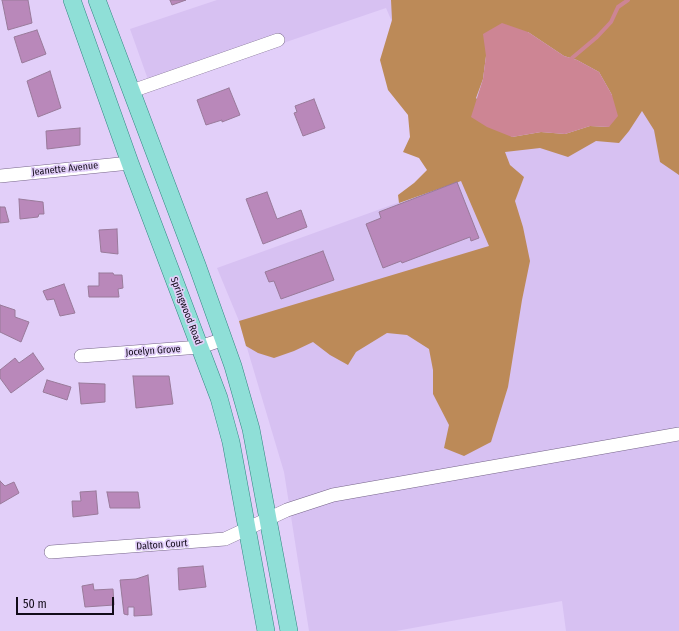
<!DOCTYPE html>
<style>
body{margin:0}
#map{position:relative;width:679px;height:631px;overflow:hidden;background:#e2cff9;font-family:"Fira Sans Condensed",sans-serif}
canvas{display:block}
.scale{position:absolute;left:16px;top:597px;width:98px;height:18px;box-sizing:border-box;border:2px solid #130c1a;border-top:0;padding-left:5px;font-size:12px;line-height:14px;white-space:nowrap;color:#130c1a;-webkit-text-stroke:3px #e2cff9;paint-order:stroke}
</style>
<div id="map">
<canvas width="679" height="631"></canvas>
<div class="scale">50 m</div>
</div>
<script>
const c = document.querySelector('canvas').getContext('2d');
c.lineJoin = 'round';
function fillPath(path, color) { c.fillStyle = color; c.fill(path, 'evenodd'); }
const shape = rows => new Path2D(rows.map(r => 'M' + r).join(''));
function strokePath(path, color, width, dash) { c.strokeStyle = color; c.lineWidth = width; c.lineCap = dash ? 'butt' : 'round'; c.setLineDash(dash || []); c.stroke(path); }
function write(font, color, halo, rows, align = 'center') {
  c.font = font + ' "Fira Sans Condensed",sans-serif'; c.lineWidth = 3.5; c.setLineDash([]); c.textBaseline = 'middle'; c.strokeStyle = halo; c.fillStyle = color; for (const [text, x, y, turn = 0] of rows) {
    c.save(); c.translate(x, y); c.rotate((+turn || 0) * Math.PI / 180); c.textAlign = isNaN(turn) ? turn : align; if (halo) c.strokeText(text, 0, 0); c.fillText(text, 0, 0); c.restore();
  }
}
const built = shape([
 [217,0,679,0,679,631,566,631,562,601,396,631,309,631,284,472,239,321,217,268,461,180,386,8,151,88,130,29]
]);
const forest = shape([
 [391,0,679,0,679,175,660,162,654,130,642,111,629,131,619,143,596,141,568,157,540,148,505,152,510,165,524,177,515,201,523,227,530,261,522,300,508,387,491,442,464,456,444,448,449,425,433,394,433,370,429,349,407,335,387,333,356,352,348,365,330,355,313,342,294,351,274,358,258,353,246,346,239,321,489,246,461,181,399,203,398,195,414,183,427,170,419,158,403,152,410,137,408,115,388,90,380,60,392,20],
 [528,32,564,56,577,60,599,72,612,95,609,127,590,126,565,134,541,132,512,137,476,98,483,79,486,56]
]);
const water = shape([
 [502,23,528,32,564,56,577,60,599,72,612,95,618,116,609,127,590,126,565,134,541,132,512,137,487,127,471,117,483,79,486,56,483,34]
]);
const stream = shape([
 [572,58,597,37,611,22,618,7,628,0]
]);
const building = shape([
 [2,0,28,0,32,23,8,30,2,0],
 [170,0,186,0,172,5,170,0],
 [37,30,46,54,22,63,14,37,37,30],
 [50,71,61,108,38,117,27,81,50,71],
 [229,88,240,115,222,122,222,120,206,125,197,100,229,88],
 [314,99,325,128,303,136,294,113,297,112,295,106,314,99],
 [80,128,80,145,47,149,46,131,80,128],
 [457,182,479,238,471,241,470,237,402,263,401,261,383,268,366,224,381,218,379,212,457,182],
 [267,192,277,219,301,210,307,227,263,244,246,199,267,192],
 [19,199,43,202,44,214,39,214,38,217,20,219,19,199],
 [0,207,5,207,9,222,0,223,0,207],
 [117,229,118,254,101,252,99,230,117,229],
 [323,251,334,280,281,299,274,281,269,282,265,272,323,251],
 [99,273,113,273,114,275,122,275,123,288,118,289,119,297,89,297,88,286,99,286,99,273],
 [64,284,75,313,60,316,54,299,47,300,43,291,64,284],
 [0,305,15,310,15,317,29,322,21,342,0,332,0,305],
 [33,353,44,369,11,393,0,378,0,370,15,358,19,363,33,353],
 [133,376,169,376,173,404,136,408,133,376],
 [47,380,71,387,67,400,43,392,47,380],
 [79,383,105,384,105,402,81,404,79,383],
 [0,481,5,486,14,482,19,493,0,504,0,481],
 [96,491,98,514,73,517,72,501,81,501,80,492,96,491],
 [107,492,138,492,140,508,110,508,107,492],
 [203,566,206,587,179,590,178,568,203,566],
 [148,575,152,615,134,616,134,607,128,607,128,615,124,614,120,580,136,579,148,575],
 [93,584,94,590,113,589,114,605,85,607,82,586,93,584]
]);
const minor = shape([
 [132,91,278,40],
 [0,176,130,163],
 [81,356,200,347,224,339],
 [51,552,225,539,287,510,333,495,679,434]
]);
const major = shape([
 [72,0,130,163,219,398,231,442,266,631],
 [97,0,197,265,233,366,251,429,289,631]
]);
const streetNames = [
 ["Jeanette Avenue",65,169,-6],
 ["Springwood Road",186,311,69],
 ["Jocelyn Grove",153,351,-4],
 ["Dalton Court",162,545,-4]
];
fillPath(built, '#d7c1f2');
fillPath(forest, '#bc8a58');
fillPath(water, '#cd8594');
strokePath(stream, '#cd8594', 4);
fillPath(building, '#b988ba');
strokePath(building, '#997a9a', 1);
strokePath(minor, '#766589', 14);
strokePath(major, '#348883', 18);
strokePath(minor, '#fff', 13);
strokePath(major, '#8fdfd7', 17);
write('10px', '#130c1a', '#e2cff9', streetNames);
</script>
